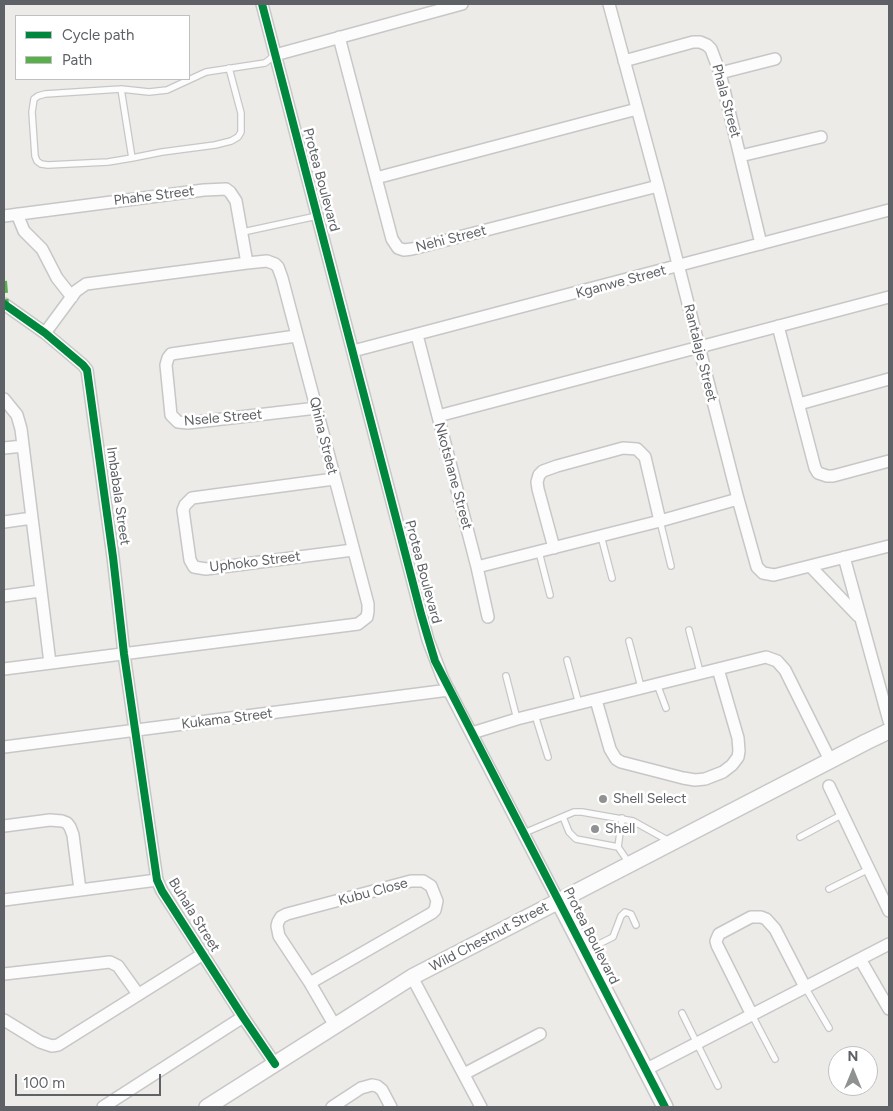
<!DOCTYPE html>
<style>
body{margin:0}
#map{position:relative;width:893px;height:1111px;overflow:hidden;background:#ecebe8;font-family:Figtree,sans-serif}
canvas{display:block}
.frame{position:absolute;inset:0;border:5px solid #5e6165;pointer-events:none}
.legend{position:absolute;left:15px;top:15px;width:175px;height:65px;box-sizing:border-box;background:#fff;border:1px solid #bfc0c1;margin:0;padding:6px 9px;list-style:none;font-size:15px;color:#5e6165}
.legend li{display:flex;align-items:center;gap:10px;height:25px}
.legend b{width:25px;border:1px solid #bfc0c1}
.north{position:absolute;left:828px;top:1046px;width:50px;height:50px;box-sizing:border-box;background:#fff;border:1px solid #bfc0c1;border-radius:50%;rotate:0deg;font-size:14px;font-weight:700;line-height:20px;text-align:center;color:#5e6165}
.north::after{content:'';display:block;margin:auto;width:18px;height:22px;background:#909193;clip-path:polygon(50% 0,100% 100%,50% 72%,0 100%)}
.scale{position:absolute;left:15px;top:1074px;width:146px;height:22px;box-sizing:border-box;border:2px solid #5e6165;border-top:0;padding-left:6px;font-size:15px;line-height:18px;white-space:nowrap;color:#5e6165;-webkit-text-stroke:4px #fff;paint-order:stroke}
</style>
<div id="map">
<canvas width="893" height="1111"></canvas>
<div class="frame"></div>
<ul class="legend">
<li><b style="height:6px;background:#00873e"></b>Cycle path</li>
<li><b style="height:6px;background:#59b04a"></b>Path</li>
</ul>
<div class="north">N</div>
<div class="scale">100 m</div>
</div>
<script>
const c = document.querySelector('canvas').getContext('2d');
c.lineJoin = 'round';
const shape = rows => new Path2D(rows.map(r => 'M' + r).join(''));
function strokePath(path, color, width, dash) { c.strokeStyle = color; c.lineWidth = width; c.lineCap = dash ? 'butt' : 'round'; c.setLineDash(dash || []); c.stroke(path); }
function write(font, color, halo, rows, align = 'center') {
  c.font = font + ' Figtree,sans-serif'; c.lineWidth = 5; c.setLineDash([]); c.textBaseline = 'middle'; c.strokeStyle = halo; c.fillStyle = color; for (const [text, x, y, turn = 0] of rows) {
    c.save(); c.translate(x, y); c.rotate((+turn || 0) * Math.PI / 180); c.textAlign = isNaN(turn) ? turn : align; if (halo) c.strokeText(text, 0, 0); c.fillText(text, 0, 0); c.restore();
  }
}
const lane = shape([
 [121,89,149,92,167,90,206,72,265,63,275,55],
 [132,158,121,89,45,94,38,96,34,99,32,112,35,156,37,161,41,164,48,165,108,162,132,158,162,152,215,145,231,141,238,137,241,132,241,113,229,68],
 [243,232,317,216],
 [660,521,671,566],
 [601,536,612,578],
 [539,552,550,595],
 [689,630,700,672],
 [629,641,641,687],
 [567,660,579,704],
 [506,676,517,719],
 [657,684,666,708],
 [535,715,548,757],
 [563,817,569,832,576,839,618,847],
 [622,818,618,847,629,863],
 [524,833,574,812,582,812,633,821,669,841],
 [800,837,843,814],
 [829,889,869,869],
 [585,951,613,937,621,916,625,912,631,914,636,925],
 [805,987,829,1028],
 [682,1013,718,1086],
 [752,1015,775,1059]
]);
const street = shape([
 [262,4,428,640,443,679,558,900],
 [609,4,658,186,738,499,757,567,763,573,774,575,889,546],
 [339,37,392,239,398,248,404,250,412,249,658,186],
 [275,55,462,4],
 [624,61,693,42,700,42,707,45,711,49,720,73,761,244],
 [720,73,775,59],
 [740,156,821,137],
 [376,178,637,109],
 [17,214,24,231,42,249,57,278,72,297],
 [4,216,204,190,226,189,230,192,236,201,247,263],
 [4,304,45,333,83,365,87,370,113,557,124,654,157,880,162,891,243,1017,275,1064],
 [778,326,815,468,818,473,827,476,833,476,889,461],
 [417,335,477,567,488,617],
 [296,336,171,354,168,358,166,365,171,415,178,422,188,423,317,408],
 [353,351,889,210],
 [4,399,17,415,21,429,50,663],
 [799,404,889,379],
 [438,416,889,297],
 [4,448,23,446],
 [334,479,192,498,185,505,183,510,190,560,194,567,206,569,353,550],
 [4,522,32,518],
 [554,548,538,489,537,482,539,475,543,471,557,466,623,448,637,449,645,457,660,521],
 [844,557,889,721],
 [810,566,858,616],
 [477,567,660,521,738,499],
 [4,596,40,591],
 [4,669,358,624,367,617,368,611,368,604,282,278,278,267,275,264,267,261,247,263,86,284,76,291,45,333],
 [596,700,610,749,616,759,621,762,683,778,695,780,705,779,723,772,732,765,738,757,739,751,738,738,718,669],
 [472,733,517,719,766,657,777,661,785,670,830,760],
 [4,747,449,690],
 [829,786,889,911],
 [4,826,50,820,62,821,67,823,70,827,73,835,80,890],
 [4,900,157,880],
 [860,959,889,1009],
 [4,974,110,962,118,966,138,994],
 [412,977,481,1107],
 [310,983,432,913,435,910,437,901,431,886,423,881,411,881,287,914,281,917,278,922,277,926,279,936,310,983,335,1026],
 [752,1015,717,945,716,941,719,934,751,917,761,917,766,919,775,929,805,987],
 [4,1020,40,1042,52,1046,58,1045,203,954],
 [645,1070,889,944],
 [464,1074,540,1034],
 [103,1107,243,1017],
 [332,1107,361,1088,372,1085,377,1086,382,1090,391,1107]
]);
const secondary = shape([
 [558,900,665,1107],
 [207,1107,412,977,866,742,889,731]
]);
const quiet = shape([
 [4,281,6,305]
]);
const cycleway = shape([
 [262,4,421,614,435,661,665,1107],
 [4,304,45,333,83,365,87,370,113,557,124,654,157,880,162,891,243,1017,275,1064]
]);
const markers = [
 [603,799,5,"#909193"],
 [595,829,5,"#909193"]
];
const streetNames = [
 ["Phala Street",726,101,75],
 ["Protea Boulevard",321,180,75],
 ["Phahe Street",154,196,-7],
 ["Nehi Street",451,239,-14],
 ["Kganwe Street",621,282,-15],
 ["Rantalaje Street",700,353,76],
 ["Nsele Street",223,418,-5],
 ["Qhina Street",323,436,76],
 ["Nkotshane Street",453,476,75],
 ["Imbabala Street",118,496,82],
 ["Uphoko Street",255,562,-7],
 ["Protea Boulevard",423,572,75],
 ["Kukama Street",227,719,-7],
 ["Kubu Close",373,892,-15],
 ["Buhala Street",194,915,58],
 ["Protea Boulevard",591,936,63],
 ["Wild Chestnut Street",489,937,-28]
];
const poiNames = [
 ["Shell Select",613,799],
 ["Shell",605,829]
];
strokePath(lane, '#c7c7c7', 8);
strokePath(street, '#c7c7c7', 14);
strokePath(secondary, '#c7c7c7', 18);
strokePath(lane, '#fcfcfc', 5.5);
strokePath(street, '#fcfcfc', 11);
strokePath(secondary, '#fcfcfc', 15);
strokePath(quiet, '#59b04a', 6, [12, 6]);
strokePath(cycleway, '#00873e', 8);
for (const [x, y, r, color] of markers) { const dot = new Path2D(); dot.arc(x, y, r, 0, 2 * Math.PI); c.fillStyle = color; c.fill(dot); strokePath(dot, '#fff', 2); }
write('14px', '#5e6165', '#fff', streetNames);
write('14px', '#5e6165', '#fff', poiNames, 'left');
</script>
